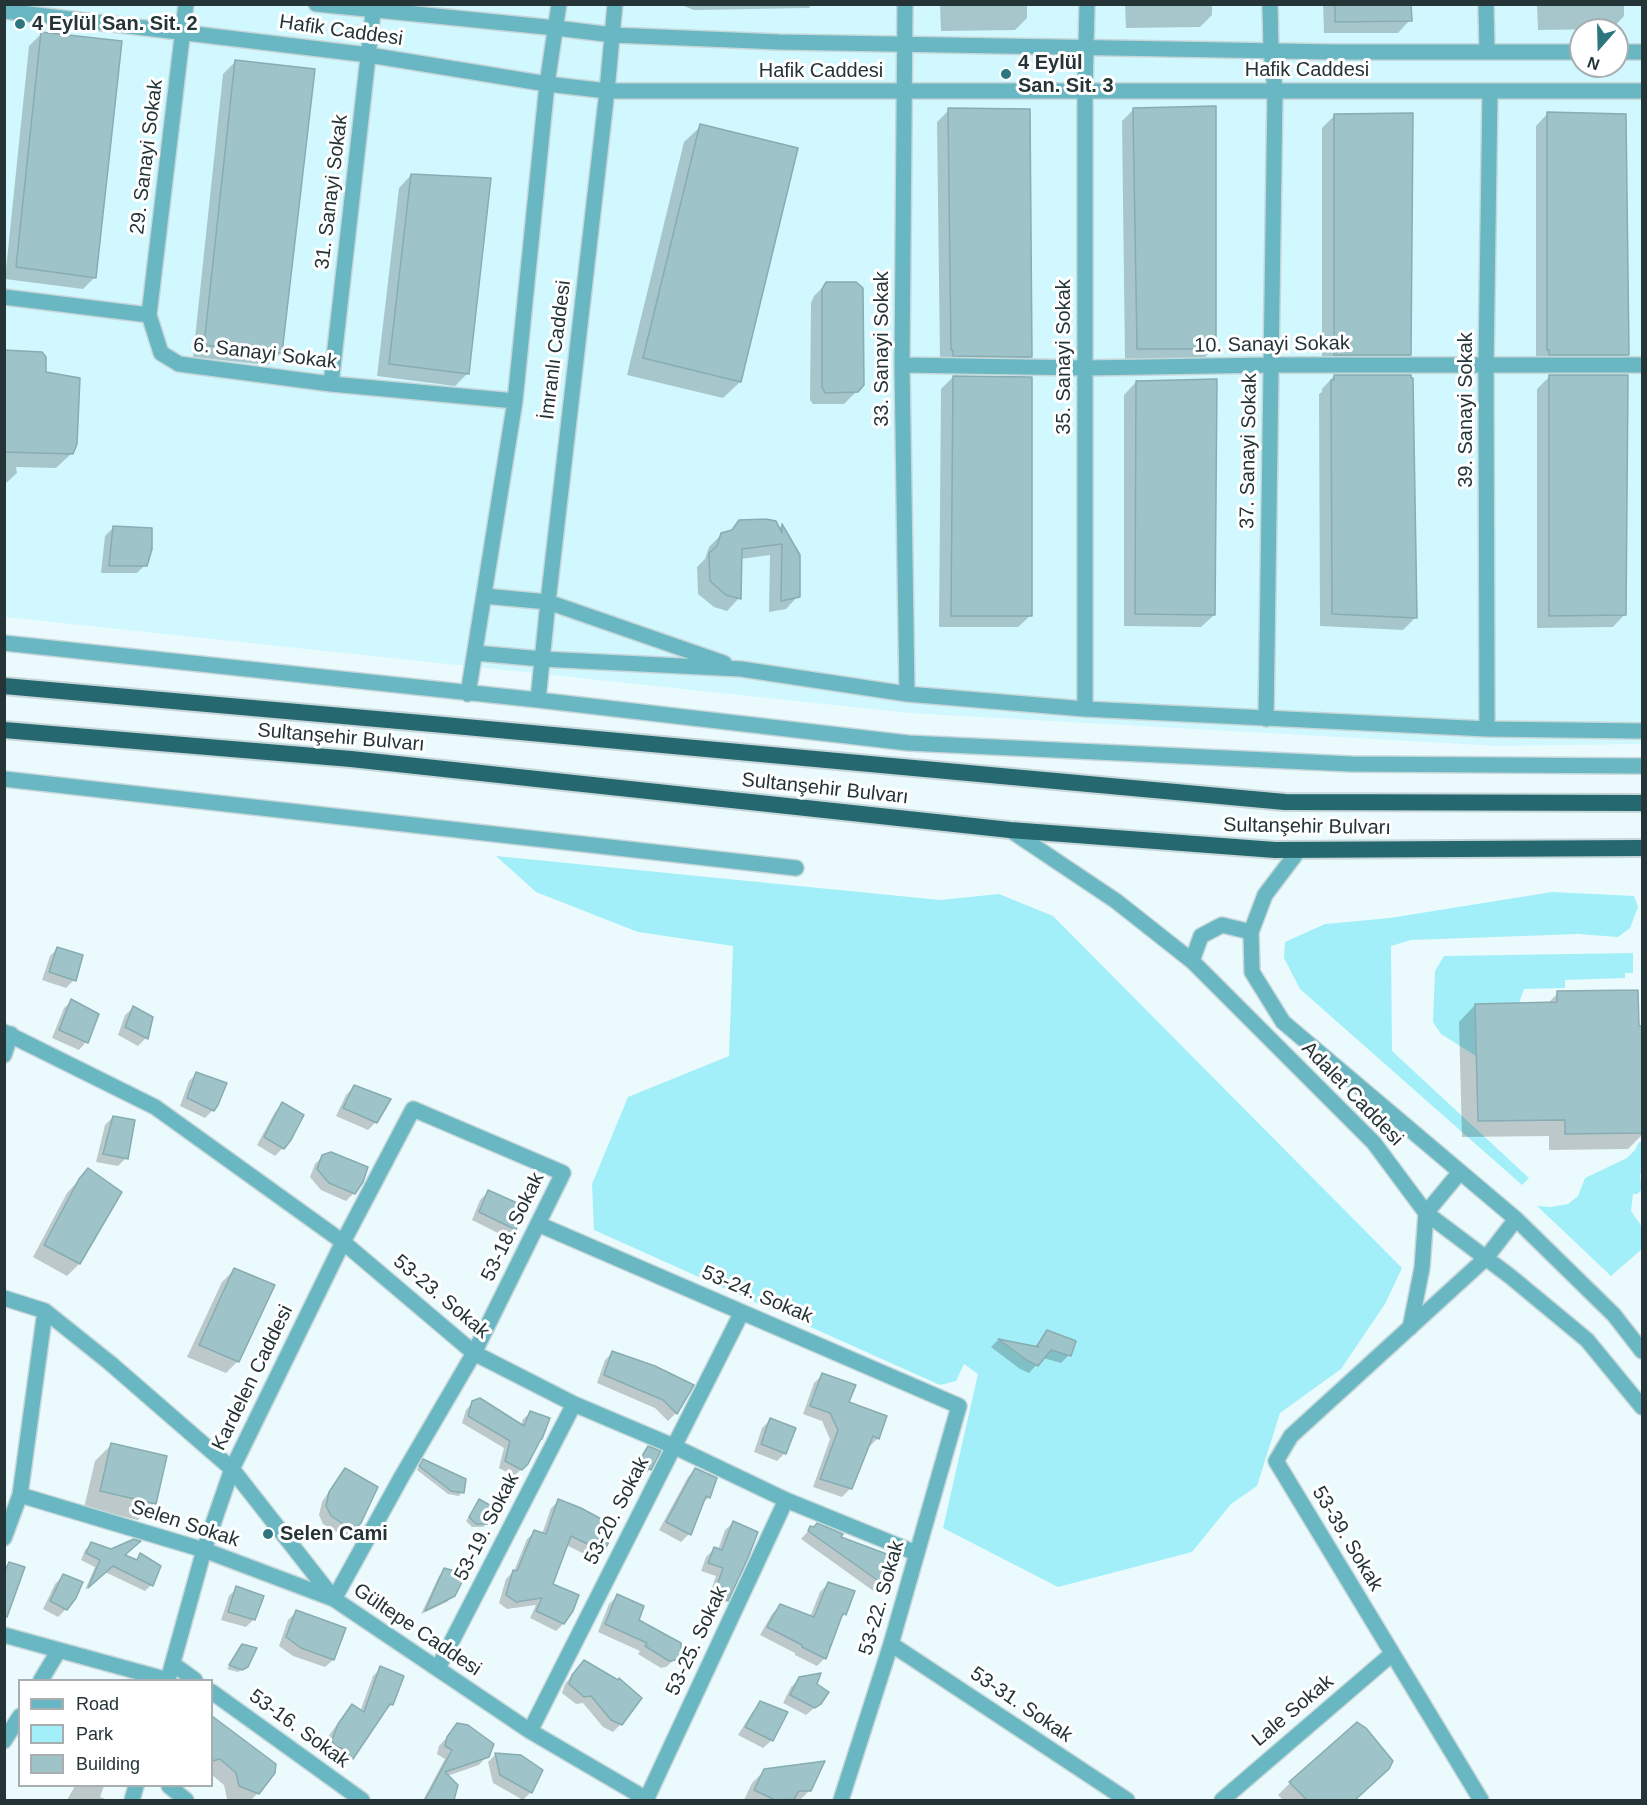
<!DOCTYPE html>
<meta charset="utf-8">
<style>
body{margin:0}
#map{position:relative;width:1647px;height:1805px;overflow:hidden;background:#ebfbfd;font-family:Helvetica,sans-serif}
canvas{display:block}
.frame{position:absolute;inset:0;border:6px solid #253436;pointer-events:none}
.legend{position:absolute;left:18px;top:1679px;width:195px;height:108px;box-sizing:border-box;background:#fff;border:2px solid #a8aeaf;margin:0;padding:8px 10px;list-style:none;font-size:18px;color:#253436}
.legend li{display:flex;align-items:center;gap:12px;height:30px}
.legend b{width:30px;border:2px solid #a8aeaf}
.north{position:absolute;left:1569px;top:18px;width:60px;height:60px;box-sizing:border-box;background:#fff;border:2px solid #a8aeaf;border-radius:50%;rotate:200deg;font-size:16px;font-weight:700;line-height:24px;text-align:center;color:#253436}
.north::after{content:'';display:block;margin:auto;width:21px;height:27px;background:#2e767f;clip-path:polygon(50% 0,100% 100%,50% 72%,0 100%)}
</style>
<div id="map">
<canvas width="1647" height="1805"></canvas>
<div class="frame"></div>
<ul class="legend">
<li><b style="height:8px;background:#69b7c2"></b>Road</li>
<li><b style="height:16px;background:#a2eff9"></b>Park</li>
<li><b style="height:16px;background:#9ec4c9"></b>Building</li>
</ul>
<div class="north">N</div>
</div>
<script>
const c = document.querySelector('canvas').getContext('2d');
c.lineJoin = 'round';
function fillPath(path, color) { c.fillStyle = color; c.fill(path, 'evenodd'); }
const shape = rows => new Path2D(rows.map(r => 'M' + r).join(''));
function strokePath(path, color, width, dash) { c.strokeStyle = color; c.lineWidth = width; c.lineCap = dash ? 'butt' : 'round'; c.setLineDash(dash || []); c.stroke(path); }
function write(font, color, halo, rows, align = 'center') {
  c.font = font + ' Helvetica,sans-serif'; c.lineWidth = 6; c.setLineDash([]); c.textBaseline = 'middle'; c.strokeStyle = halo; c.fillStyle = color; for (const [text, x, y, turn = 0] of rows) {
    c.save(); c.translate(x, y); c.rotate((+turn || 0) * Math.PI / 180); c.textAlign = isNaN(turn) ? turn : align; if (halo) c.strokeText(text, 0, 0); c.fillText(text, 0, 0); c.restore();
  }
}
const built = shape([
 [5,5,1642,5,1642,744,1497,746,909,713,5,617],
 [1581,30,1617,30,1617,66,1581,66]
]);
const green = shape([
 [496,856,940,900,999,894,1053,916,1402,1268,1385,1304,1341,1369,1280,1413,1257,1486,1231,1504,1192,1552,1058,1587,943,1528,978,1374,964,1364,956,1381,940,1385,594,1230,592,1184,628,1097,729,1056,733,946,638,932,536,892],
 [1552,892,1634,896,1638,907,1630,928,1618,937,1578,934,1411,940,1391,946,1392,1051,1529,1178,1522,1185,1300,989,1284,958,1285,942,1325,924,1390,918],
 [1633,953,1633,973,1625,973,1625,978,1565,980,1565,988,1524,989,1519,1003,1475,1004,1476,1056,1441,1034,1433,1022,1435,971,1444,956],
 [1639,1142,1642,1142,1642,1172,1640,1175,1642,1190,1637,1194,1633,1194,1631,1211,1642,1227,1642,1249,1611,1276,1537,1206,1551,1207,1568,1204,1578,1196,1585,1178,1627,1158,1635,1150]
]);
const shadow = shape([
 [684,4,812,4,809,8,694,10,684,6],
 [940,4,1027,4,1027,18,1015,30,941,31],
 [1125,4,1212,4,1212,15,1200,27,1126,28],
 [1323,4,1410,4,1410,20,1398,33,1324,33],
 [1537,4,1624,4,1624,16,1612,29,1538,30],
 [41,34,95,277,83,289,5,279,29,46],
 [235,62,281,353,268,365,193,357,223,74],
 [1134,109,1214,348,1202,360,1125,361,1122,121],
 [949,110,1030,357,1018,369,940,361,937,122],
 [1548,113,1627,355,1615,367,1536,362,1536,126],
 [1334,116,1410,355,1397,367,1322,367,1322,128],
 [701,126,796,149,740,382,723,398,627,375,684,142],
 [411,175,467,374,455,386,377,376,399,188],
 [826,284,863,385,844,404,813,404,810,400,811,303,814,296],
 [4,352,45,373,72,453,56,468,16,467,17,473,4,485],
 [1334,376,1415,618,1403,630,1320,626,1319,394,1322,392,1322,389],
 [1550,376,1625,614,1613,627,1537,628,1537,389],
 [953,377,1031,615,1018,627,939,627,941,389],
 [1136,382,1214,615,1201,627,1124,626,1124,395],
 [740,521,778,529,781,526,798,555,798,596,786,609,769,612,770,555,741,559,739,598,727,611,714,607,698,594,697,567,705,559,709,547,722,534,729,533],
 [113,528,145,565,137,573,101,573,105,536],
 [58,948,81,956,74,980,66,988,42,980,50,956],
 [1558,993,1638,1027,1642,1027,1642,1135,1628,1149,1549,1150,1549,1136,1462,1137,1459,1022,1475,1005,1547,1004],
 [72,1001,97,1014,86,1042,79,1050,52,1038,64,1008],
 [133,1008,146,1038,138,1046,118,1035,125,1015],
 [197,1073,213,1110,205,1118,180,1106,189,1081],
 [354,1087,376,1122,368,1130,336,1116,346,1095],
 [283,1104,283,1148,275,1156,257,1145,275,1112],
 [113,1117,126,1158,118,1166,96,1162,105,1125],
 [323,1156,354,1193,346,1201,321,1190,310,1177,315,1164],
 [88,1170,120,1192,79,1264,67,1276,33,1257,67,1193],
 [488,1192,523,1207,514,1229,506,1237,472,1220,480,1200],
 [234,1270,238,1361,226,1373,187,1357,222,1282],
 [1047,1332,1069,1355,1061,1363,1043,1358,1029,1373,1020,1369,991,1347,998,1340,1035,1347],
 [613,1352,692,1386,676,1413,668,1421,655,1408,597,1383,605,1360],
 [822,1375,878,1438,870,1446,868,1445,850,1489,842,1497,813,1487,830,1439,822,1421,803,1414,814,1383],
 [473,1402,521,1425,523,1419,530,1413,527,1464,514,1476,499,1468,504,1448,462,1423,466,1410],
 [770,1420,785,1453,777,1461,754,1452,762,1428],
 [111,1445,154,1503,138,1520,84,1508,95,1461],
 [648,1448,650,1469,647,1472,636,1467],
 [420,1464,462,1492,459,1496,448,1494,417,1470],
 [696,1469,709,1497,701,1505,689,1534,681,1542,659,1530,688,1477],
 [346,1470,360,1522,347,1536,335,1531,323,1524,319,1515,322,1502,338,1478],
 [479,1501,487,1523,483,1527,472,1527,466,1521],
 [559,1501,614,1527,602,1551,595,1559,566,1545,551,1585,563,1624,556,1631,530,1618,536,1605,507,1609,499,1603,506,1579,514,1571,527,1539,535,1532,542,1534,551,1508],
 [733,1523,727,1600,719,1608,707,1602,716,1576,701,1571,706,1557,714,1549,718,1550,725,1530],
 [811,1528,840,1538,889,1585,881,1593,872,1590,801,1539],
 [92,1543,135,1561,140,1555,151,1585,145,1591,105,1572,85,1590,95,1567,81,1560,85,1550],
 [445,1570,453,1595,447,1602,421,1614,439,1576],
 [63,1576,66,1609,58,1617,43,1609,55,1584],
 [828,1584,845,1614,839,1620,825,1658,817,1666,795,1655,795,1653,760,1635,772,1614,780,1606,810,1617,820,1592],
 [237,1588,254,1619,246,1627,221,1620,229,1596],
 [617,1596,637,1621,675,1659,666,1667,661,1668,638,1654,640,1651,598,1632,609,1604],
 [296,1612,344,1629,333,1660,325,1667,293,1656,279,1646,288,1620],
 [242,1646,247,1666,238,1672,227,1669],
 [381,1668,392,1704,384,1712,352,1758,344,1766,341,1764,343,1759,327,1753,324,1748,330,1734,345,1714,352,1706,360,1712,373,1676],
 [576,1670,621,1724,613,1732,603,1727,583,1703,576,1704,562,1693,565,1684],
 [800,1678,815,1685,820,1703,806,1715,783,1703,791,1687],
 [761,1703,786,1713,771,1741,763,1748,738,1735,753,1711],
 [212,1723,219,1724,258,1793,251,1800,233,1800,227,1799,224,1785,212,1775],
 [458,1725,487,1756,479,1765,447,1776,457,1786,452,1800,423,1800,445,1759,437,1754,439,1746],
 [496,1754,531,1792,523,1800,493,1783,488,1762],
 [765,1770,810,1790,800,1800,744,1800,752,1783],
 [1375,1781,1354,1800,1283,1800,1278,1795,1290,1783],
 [75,1786,104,1786,100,1797,105,1799,105,1800,67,1800]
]);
const building = shape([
 [1335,4,1411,4,1412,21,1335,22,1335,4],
 [41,32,122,41,96,278,16,267,41,32],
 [235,60,315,69,282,353,204,345,235,60],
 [1216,106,1216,349,1137,349,1133,108,1216,106],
 [948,108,1030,109,1032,357,953,356,953,350,951,350,948,108],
 [1547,112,1626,114,1629,355,1549,355,1549,350,1547,350,1547,112],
 [1413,113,1411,355,1334,355,1334,114,1413,113],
 [700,124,798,148,741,382,643,358,700,124],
 [411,174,491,178,469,374,389,364,411,174],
 [826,282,856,282,863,288,864,385,858,392,825,393,822,387,822,289,826,282],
 [4,350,42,352,46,357,46,372,80,378,77,444,73,454,4,452,4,350],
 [1334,375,1411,375,1411,378,1413,378,1417,618,1332,614,1331,380,1334,380,1334,375],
 [1549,375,1628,375,1626,615,1549,616,1549,375],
 [953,376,1032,377,1032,616,951,616,953,376],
 [1217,379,1215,615,1135,614,1136,381,1217,379],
 [766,519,776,521,782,533,782,524,800,555,800,597,781,601,782,544,742,549,741,599,726,595,710,581,709,553,717,546,721,533,732,530,739,520,766,519],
 [113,526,152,528,152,549,147,566,109,566,113,526],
 [57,947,83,955,76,981,49,972,57,947],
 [1638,990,1639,1026,1642,1026,1642,1133,1565,1134,1565,1120,1478,1121,1475,1004,1557,1002,1557,991,1638,990],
 [71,999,99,1014,88,1043,59,1030,71,999],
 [133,1006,153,1017,148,1039,125,1027,133,1006],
 [196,1072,227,1083,218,1105,214,1111,187,1098,196,1072],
 [354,1085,391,1099,377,1123,343,1108,354,1085],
 [282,1102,304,1115,291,1140,284,1149,264,1137,282,1102],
 [113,1116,135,1120,128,1159,103,1154,113,1116],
 [331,1152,368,1167,363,1182,355,1194,329,1183,317,1169,322,1155,331,1152],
 [88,1168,122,1192,80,1264,44,1245,79,1179,88,1168],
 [488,1190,524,1206,516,1230,479,1212,488,1190],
 [234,1268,275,1285,239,1362,199,1345,234,1268],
 [1047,1330,1076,1341,1071,1356,1051,1350,1038,1366,1028,1361,998,1339,1039,1347,1037,1346,1047,1330],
 [612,1351,655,1366,694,1385,677,1414,663,1400,604,1375,612,1351],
 [822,1373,856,1385,849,1402,887,1416,879,1439,873,1436,852,1489,820,1479,838,1430,830,1413,810,1406,822,1373],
 [480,1398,524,1426,530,1411,550,1418,542,1439,541,1439,528,1464,522,1470,505,1461,510,1441,468,1416,472,1401,480,1398],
 [770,1418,796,1428,786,1454,761,1444,770,1418],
 [111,1443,167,1456,156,1504,100,1491,111,1443],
 [648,1446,661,1451,651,1470,638,1463,648,1446],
 [423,1459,466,1479,464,1493,451,1491,419,1466,423,1459],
 [345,1468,378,1487,361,1523,356,1528,343,1524,331,1516,326,1506,329,1492,345,1468],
 [695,1468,717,1478,710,1498,706,1496,691,1535,666,1522,695,1468],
 [479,1499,495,1508,488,1524,476,1524,469,1517,479,1499],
 [558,1499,581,1508,616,1527,604,1552,571,1536,553,1584,579,1595,573,1611,564,1624,536,1611,542,1598,516,1602,506,1595,513,1570,517,1571,534,1530,546,1534,558,1499],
 [733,1521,758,1532,748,1558,728,1601,714,1594,723,1568,708,1563,714,1547,722,1550,733,1521],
 [817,1523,843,1534,841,1537,900,1559,890,1586,880,1582,808,1531,810,1526,814,1527,817,1523],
 [134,1539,141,1541,125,1555,137,1560,140,1553,161,1566,153,1586,113,1566,88,1588,100,1560,86,1553,91,1542,111,1549,134,1539],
 [9,1562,25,1567,7,1617,4,1617,4,1573,9,1562],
 [444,1568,466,1574,455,1596,425,1611,444,1568],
 [63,1574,83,1582,76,1598,67,1610,50,1601,63,1574],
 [828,1582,855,1591,846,1615,843,1613,826,1659,802,1647,802,1645,767,1627,780,1604,814,1617,828,1582],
 [236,1586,264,1596,255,1620,228,1612,236,1586],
 [617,1594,644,1606,639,1620,681,1643,681,1652,676,1660,669,1661,645,1646,647,1643,605,1624,617,1594],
 [296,1610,346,1628,334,1660,301,1648,286,1637,296,1610],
 [242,1644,257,1648,248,1667,242,1670,229,1665,242,1644],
 [584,1660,618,1680,619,1678,642,1698,622,1725,611,1720,591,1696,584,1697,569,1684,572,1675,584,1660],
 [380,1666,404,1676,393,1705,390,1704,353,1759,348,1756,349,1751,335,1746,332,1740,338,1724,352,1704,364,1712,380,1666],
 [821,1673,817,1684,829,1692,821,1704,815,1708,790,1695,799,1677,821,1673],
 [760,1701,788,1712,773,1741,745,1727,760,1701],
 [212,1716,276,1764,275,1773,259,1794,239,1786,236,1773,220,1759,212,1761,212,1716],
 [1357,1722,1366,1728,1393,1761,1389,1769,1355,1800,1307,1800,1289,1782,1357,1722],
 [457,1723,468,1725,494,1744,489,1757,445,1772,458,1785,454,1800,425,1800,452,1750,445,1746,447,1737,457,1723],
 [495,1753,521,1755,543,1770,532,1793,500,1775,495,1753],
 [825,1761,811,1791,799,1791,794,1799,775,1800,754,1790,764,1769,825,1761]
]);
const minor = shape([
 [316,4,556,28,613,35,779,42,1334,52,1581,52],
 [905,4,902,365,907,694],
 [1486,4,1487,52],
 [4,11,369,55,547,84,607,91,1642,91],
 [1617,52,1642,52],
 [4,297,149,315,161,353,179,364,331,384,515,401],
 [149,315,186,4],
 [902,365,1085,368,1271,365,1642,365],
 [331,384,374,4],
 [484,596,548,602,724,663],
 [4,643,538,700,908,743,1351,764,1642,766],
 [475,653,542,659,741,669,907,694,1085,709,1487,729,1642,731],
 [468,694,515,401,547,84,559,4],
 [538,700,548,602,607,91,615,4],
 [1085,709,1085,92,1087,4],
 [1266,719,1275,91,1271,50,1270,4],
 [1487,729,1486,365,1490,91],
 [4,779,796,868],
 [1010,830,1116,901,1192,961,1374,1143,1426,1213,1511,1277,1587,1340,1642,1407],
 [1299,850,1265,895,1251,932,1252,972,1283,1022,1516,1219,1614,1315,1642,1351],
 [1192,961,1201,936,1222,925,1251,932],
 [4,1032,155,1107,343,1242,474,1353,574,1404,673,1446,786,1500,916,1553],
 [4,1055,11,1034],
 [538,1224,959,1406,891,1644,841,1800],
 [4,1298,45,1311,110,1363,232,1469,334,1599,530,1731,648,1800],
 [1410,1328,1422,1268,1426,1213,1460,1172],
 [20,1495,204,1550,334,1599],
 [4,1538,20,1495,45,1311],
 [4,1635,168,1680,204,1550,232,1469,343,1242,413,1109,563,1173,474,1353,402,1476,334,1599],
 [891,1644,1127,1800],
 [173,1664,195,1680],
 [438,1668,574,1404],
 [41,1680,59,1650],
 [212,1692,362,1800],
 [530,1731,742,1312],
 [4,1741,20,1716],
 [169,1786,186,1800],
 [132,1800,136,1786],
 [646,1800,786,1500],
 [1222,1800,1392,1654],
 [1481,1800,1276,1461,1291,1436,1486,1258,1516,1219]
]);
const trunk = shape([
 [4,686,433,724,1285,802,1642,803],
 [4,730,351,759,1010,830,1275,850,1642,848]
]);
const markers = [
 [20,24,6,"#2e767f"],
 [1006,74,6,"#2e767f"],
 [268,1534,6,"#2e767f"]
];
const poiNames = [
 ["4 Eylül San. Sit. 2",32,24],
 ["4 Eylül",1018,63],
 ["San. Sit. 3",1018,86],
 ["Selen Cami",280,1534]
];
const streetNames = [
 ["Hafik Caddesi",341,31,8],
 ["Hafik Caddesi",1307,70],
 ["Hafik Caddesi",821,71],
 ["29. Sanayi Sokak",147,157,-83],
 ["31. Sanayi Sokak",332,192,-83],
 ["10. Sanayi Sokak",1272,345,-1],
 ["33. Sanayi Sokak",882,349,-90],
 ["İmranlı Caddesi",556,350,-83],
 ["6. Sanayi Sokak",265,354,7],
 ["35. Sanayi Sokak",1064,357,-90],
 ["39. Sanayi Sokak",1466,410,-90],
 ["37. Sanayi Sokak",1249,451,-89],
 ["Sultanşehir Bulvarı",341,738,5],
 ["Sultanşehir Bulvarı",825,789,6],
 ["Sultanşehir Bulvarı",1307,827,1],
 ["Adalet Caddesi",1352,1094,46],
 ["53-18. Sokak",513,1227,-64],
 ["53-24. Sokak",757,1295,23],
 ["53-23. Sokak",441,1297,40],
 ["Kardelen Caddesi",253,1378,-64],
 ["53-20. Sokak",617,1511,-63],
 ["Selen Sokak",185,1524,18],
 ["53-19. Sokak",487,1527,-63],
 ["53-39. Sokak",1347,1539,59],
 ["53-22. Sokak",882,1598,-74],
 ["Gültepe Caddesi",417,1630,34],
 ["53-25. Sokak",697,1641,-65],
 ["53-31. Sokak",1021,1705,34],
 ["Lale Sokak",1293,1711,-40],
 ["53-16. Sokak",299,1729,36]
];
fillPath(built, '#d1f8fe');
fillPath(green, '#a2eff9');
fillPath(shadow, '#0003');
fillPath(building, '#9ec4c9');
strokePath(building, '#87acb1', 1.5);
strokePath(minor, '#c7d7d9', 18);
strokePath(trunk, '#c7d7d9', 20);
strokePath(minor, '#69b7c2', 15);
strokePath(trunk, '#256870', 16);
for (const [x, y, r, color] of markers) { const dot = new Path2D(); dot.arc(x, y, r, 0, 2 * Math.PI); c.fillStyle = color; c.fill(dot); strokePath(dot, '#fff', 2); }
write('bold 20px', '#253436', '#fff', poiNames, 'left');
write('20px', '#253436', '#fff', streetNames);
</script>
